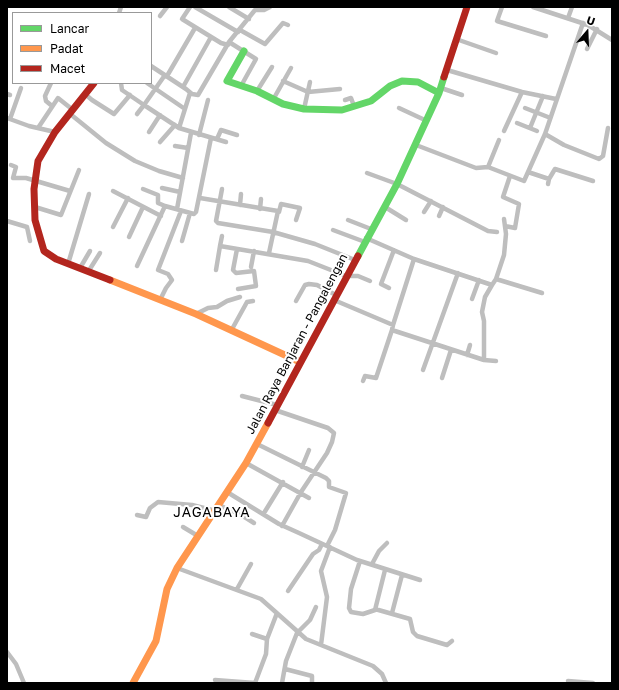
<!DOCTYPE html>
<style>
body{margin:0}
#map{position:relative;width:619px;height:690px;overflow:hidden;background:#fff;font-family:"Golos Text",sans-serif}
canvas{display:block}
.frame{position:absolute;inset:0;border:8px solid #000;pointer-events:none}
.legend{position:absolute;left:12px;top:12px;width:140px;height:72px;box-sizing:border-box;background:#fff;border:1px solid #999;margin:0;padding:5px 7px;list-style:none;font-size:12px;color:#000}
.legend li{display:flex;align-items:center;gap:8px;height:20px}
.legend b{width:20px;border:1px solid #999}
.north{position:absolute;left:567px;top:12px;width:40px;height:40px;-webkit-text-stroke:3px #fff;paint-order:stroke;rotate:19deg;font-size:11px;font-weight:700;line-height:16px;text-align:center;color:#000}
.north::after{content:'';display:block;margin:auto;width:14px;height:18px;background:#000;clip-path:polygon(50% 0,100% 100%,50% 72%,0 100%)}
</style>
<div id="map">
<canvas width="619" height="690"></canvas>
<div class="frame"></div>
<ul class="legend">
<li><b style="height:5px;background:#63d668"></b>Lancar</li>
<li><b style="height:5px;background:#ff974d"></b>Padat</li>
<li><b style="height:5px;background:#b3261e"></b>Macet</li>
</ul>
<div class="north">U</div>
</div>
<script>
const c = document.querySelector('canvas').getContext('2d');
c.lineJoin = 'round';
const shape = rows => new Path2D(rows.map(r => 'M' + r).join(''));
function strokePath(path, color, width, dash) { c.strokeStyle = color; c.lineWidth = width; c.lineCap = dash ? 'butt' : 'round'; c.setLineDash(dash || []); c.stroke(path); }
function write(font, color, halo, rows, align = 'center') {
  c.font = font + ' "Golos Text",sans-serif'; c.lineWidth = 4; c.setLineDash([]); c.textBaseline = 'middle'; c.strokeStyle = halo; c.fillStyle = color; for (const [text, x, y, turn = 0] of rows) {
    c.save(); c.translate(x, y); c.rotate((+turn || 0) * Math.PI / 180); c.textAlign = isNaN(turn) ? turn : align; if (halo) c.strokeText(text, 0, 0); c.fillText(text, 0, 0); c.restore();
  }
}
const street = shape([
 [190,7,182,19,221,43,228,45],
 [195,7,238,32],
 [229,7,249,19],
 [502,7,497,21,546,36],
 [533,7,588,25,612,40],
 [119,13,121,7],
 [160,16,167,7],
 [568,18,572,7],
 [240,30,265,44,283,23,288,25],
 [456,39,496,53],
 [229,42,256,59,241,86],
 [587,49,597,29],
 [151,66,186,89,192,94,198,95,229,42,255,10,264,10,270,7],
 [447,70,522,92,556,99],
 [165,75,144,105,179,128,226,142],
 [167,76,195,28],
 [283,81,308,92,340,89],
 [51,83,45,96,46,101,52,106],
 [121,83,122,90,144,105,137,114],
 [147,83,185,109],
 [183,87,211,37],
 [441,88,462,95],
 [257,91,272,67],
 [7,94,10,95],
 [85,94,92,100,114,114,130,95],
 [274,98,291,68],
 [345,100,351,98,354,106],
 [399,108,427,121],
 [525,108,548,117],
 [304,109,310,82],
 [69,113,106,143,135,161,159,171,183,178],
 [7,118,29,126,55,132],
 [10,119,21,88],
 [517,123,537,131],
 [38,128,58,98,73,110],
 [179,128,190,93],
 [530,128,543,96],
 [504,131,522,92],
 [149,132,160,115],
 [545,134,564,145,599,159,603,156,608,128],
 [199,135,208,100],
 [217,139,221,130,237,135],
 [499,140,488,167,524,181,545,134,583,23],
 [160,142,175,125],
 [416,145,476,168,488,167],
 [175,146,188,148],
 [11,165,16,167,13,178,26,178,70,191],
 [528,172,549,179,548,184],
 [367,173,397,184,488,231,497,232],
 [549,179,555,169,593,181],
 [162,188,180,192],
 [143,189,158,195,158,203,165,206],
 [222,189,216,221,218,223,273,232,315,244,355,260],
 [113,191,161,216],
 [200,198,278,211,269,253],
 [240,205,241,194],
 [35,207,61,215,79,170],
 [385,207,406,220],
 [177,209,191,133],
 [260,209,261,199],
 [279,212,281,204,300,208,296,220],
 [424,212,431,201],
 [439,216,443,207],
 [348,220,371,229],
 [7,221,27,227,30,241],
 [505,226,515,228,519,204,503,197,510,176],
 [113,227,128,198],
 [333,230,365,242],
 [129,237,143,207],
 [366,238,414,259,492,285,485,297,482,312,484,321,484,360,496,361],
 [182,241,190,213],
 [220,246,222,236],
 [237,249,233,270,236,273,254,271,256,286,238,289],
 [68,264,89,194],
 [137,266,165,206,194,214,196,212,211,138],
 [251,267,254,251],
 [80,268,90,251],
 [216,270,220,246,308,261,346,276,358,276,370,281],
 [88,272,100,253],
 [496,279,542,293],
 [492,285,496,279,504,255,506,234,504,219],
 [389,288,381,284,394,250],
 [472,299,479,280],
 [160,300,166,288,172,280,168,274,158,270,181,211],
 [334,300,393,325,392,330,395,331,484,360],
 [296,301,305,285,309,284,317,285,336,295],
 [196,314,208,308,217,307,227,301,240,297],
 [393,325,414,259],
 [231,331,247,302,253,301],
 [467,355,470,345],
 [423,370,458,273],
 [442,378,451,350],
 [363,381,365,376,376,378,392,330],
 [242,396,277,405],
 [275,410,328,428,334,433,332,442,327,453,301,492,282,526],
 [257,444,326,478,329,481,329,487,346,493,335,530,327,546],
 [246,463,309,498],
 [302,467,309,450],
 [227,492,279,524,299,533,357,560,420,580],
 [219,505,243,516,254,523],
 [264,513,283,482],
 [137,515,146,517,150,508,158,502,192,505,216,511],
 [183,527,198,536],
 [360,561,351,589,349,608,351,612,363,614,375,610,385,570],
 [372,564,379,551,387,543],
 [177,568,261,599,306,639,373,666,382,674,386,683],
 [237,589,251,564],
 [288,591,313,554,319,550,322,544],
 [375,609,410,619,413,632,417,636,447,645,452,641],
 [392,613,402,575],
 [252,634,267,639],
 [321,645,327,597,321,571,330,547],
 [7,652,16,664,24,683],
 [285,669,312,676,312,683],
 [215,680,255,683],
 [568,681,593,683],
 [255,683,266,654,267,639,277,613],
 [282,683,286,661,297,633,310,620,316,607]
]);
const fast = shape([
 [244,51,227,81,257,91,283,104,304,109,342,110,371,101,390,86,402,81,418,82,439,93],
 [358,256,397,184,439,93,444,77]
]);
const slow = shape([
 [110,280,196,314,300,362],
 [133,683,156,641,167,589,177,568,246,463,268,423]
]);
const jam = shape([
 [444,77,467,7],
 [94,83,55,132,38,161,34,189,35,220,44,251,56,259,110,280],
 [268,423,358,256]
]);
const streetNames = [
 ["Jalan Raya Banjaran - Pangalengan",297,344,-62]
];
const quarterNames = [
 ["JAGABAYA",212,513]
];
strokePath(street, '#bebebe', 4.5);
strokePath(fast, '#63d668', 7);
strokePath(slow, '#ff974d', 7);
strokePath(jam, '#b3261e', 7);
write('12px', '#000', '#fff', streetNames);
c.letterSpacing = '1px';
write('14px', '#000', '#fff', quarterNames);
c.letterSpacing = '0px';
</script>
